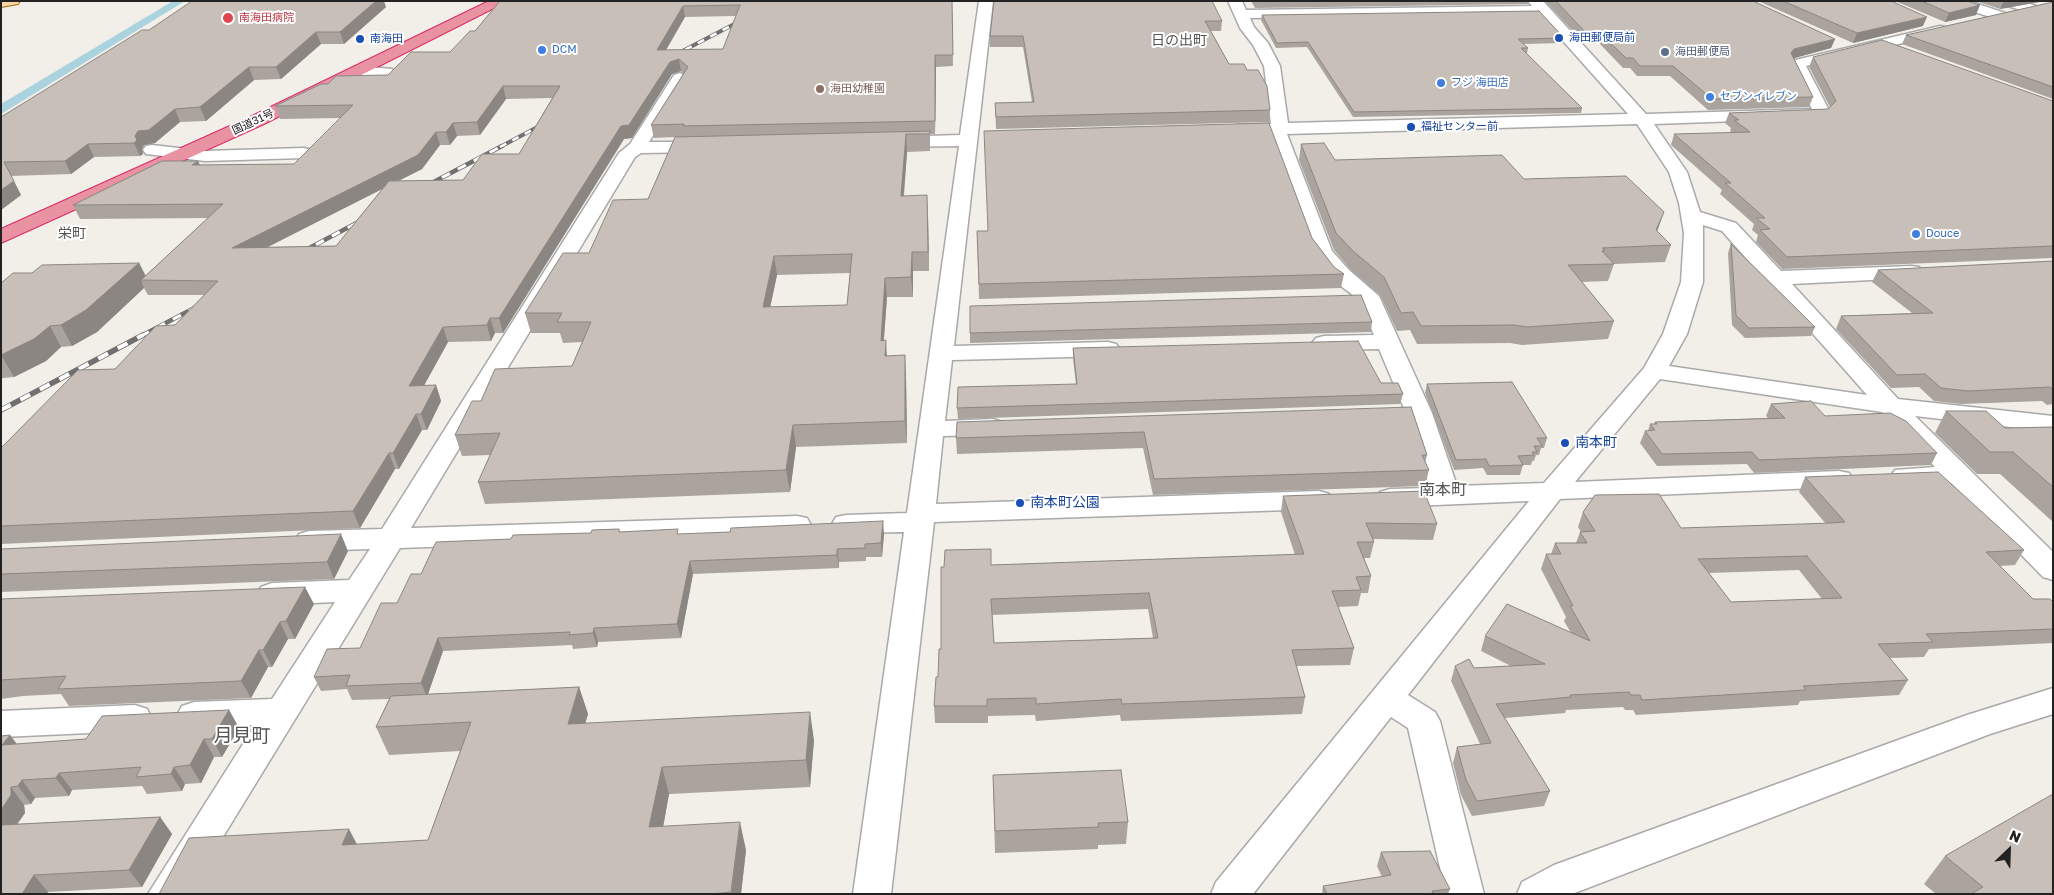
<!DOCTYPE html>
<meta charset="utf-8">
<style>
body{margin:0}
#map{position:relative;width:2054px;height:895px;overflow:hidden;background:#f2efe9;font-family:"Golos Text",sans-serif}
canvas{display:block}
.frame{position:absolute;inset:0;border:2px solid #222;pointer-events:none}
.north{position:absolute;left:1984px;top:825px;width:50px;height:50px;-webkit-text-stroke:4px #fff;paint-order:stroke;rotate:24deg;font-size:14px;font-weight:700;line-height:20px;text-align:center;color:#222}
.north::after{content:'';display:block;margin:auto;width:18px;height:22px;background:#222;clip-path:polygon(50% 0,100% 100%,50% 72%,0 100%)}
</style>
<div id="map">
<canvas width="2054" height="895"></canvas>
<div class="frame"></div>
<div class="north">N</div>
</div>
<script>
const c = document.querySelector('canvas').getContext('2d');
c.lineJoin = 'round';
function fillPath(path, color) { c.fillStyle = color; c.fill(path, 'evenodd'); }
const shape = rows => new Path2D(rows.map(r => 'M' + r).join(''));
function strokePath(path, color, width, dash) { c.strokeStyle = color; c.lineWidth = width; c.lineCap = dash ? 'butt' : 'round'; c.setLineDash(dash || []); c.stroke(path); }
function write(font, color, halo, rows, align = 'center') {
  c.font = font + ' "Golos Text","Noto Sans JP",sans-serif'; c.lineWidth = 4; c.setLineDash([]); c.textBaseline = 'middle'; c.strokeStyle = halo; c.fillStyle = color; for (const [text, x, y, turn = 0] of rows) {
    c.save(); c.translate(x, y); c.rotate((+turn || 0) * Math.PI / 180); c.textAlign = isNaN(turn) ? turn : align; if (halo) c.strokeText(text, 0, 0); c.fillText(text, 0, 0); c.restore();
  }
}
const water = shape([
 [173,1,185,1,1,114,1,104]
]);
const minor = shape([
 [979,1,993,1,954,346,1108,342,1116,344,1120,349,1116,354,1108,356,952,360,945,421,993,419,1002,422,1006,427,1002,432,993,435,943,436,936,504,1319,491,1329,494,1333,500,1329,506,1319,509,934,522,891,894,853,894,904,532,846,533,836,531,832,524,836,517,846,515,907,513,959,146,894,147,888,146,885,142,888,138,894,137,960,135,979,1],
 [1228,1,1242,1,1246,10,1532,6,1528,1,1543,1,1646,114,1812,109,1789,64,1791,61,1940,26,1945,27,1947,30,1945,33,1806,66,1830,112,1823,118,1654,124,1687,172,1700,212,1736,223,1781,271,1911,266,1919,267,1922,272,1919,277,1911,278,1792,284,1898,399,2053,416,2053,432,1915,416,2053,552,2053,580,2043,577,1951,483,1905,484,1895,482,1891,476,1895,470,1935,467,1882,412,1660,379,1575,482,1839,471,1849,473,1853,479,1849,485,1839,487,1560,499,1408,695,1435,712,1440,721,1484,894,1446,894,1408,728,1391,717,1253,894,1211,894,1216,882,1529,501,1390,507,1380,504,1376,498,1380,492,1390,489,1430,488,1406,413,1379,349,1324,350,1316,348,1312,343,1316,338,1324,336,1374,335,1358,299,1333,280,1312,252,1269,134,1237,135,1231,134,1228,130,1231,126,1237,125,1271,124,1264,66,1253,45,1240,28,1228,1],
 [1539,14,1628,114,1288,123,1280,66,1268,43,1254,27,1250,18,1539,14],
 [1637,124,1669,172,1679,203,1684,233,1681,282,1663,334,1644,368,1544,483,1457,486,1432,413,1379,296,1349,270,1332,251,1287,134,1637,124],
 [1703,225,1722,231,1867,395,1669,366,1687,334,1703,282,1703,225],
 [1947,1,1969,1,2005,13,2007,16,2000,20,1949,4,1947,1],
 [1999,1,2021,1,2036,6,2038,9,2031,13,2001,4,1999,1],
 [359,66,392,69,400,74,392,79,353,74,351,71,353,68,359,66],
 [680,73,688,78,649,142,707,142,713,143,716,147,713,151,707,152,641,153,635,157,411,528,797,516,807,518,811,525,807,532,797,534,400,548,188,894,148,894,255,725,194,728,182,724,177,715,182,706,194,702,272,699,335,602,272,605,261,601,257,594,261,587,272,583,349,580,370,549,309,551,299,548,295,541,299,534,309,531,382,529,619,153,630,144,674,75,680,73],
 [152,145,205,151,303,148,309,149,312,153,309,157,303,158,205,161,146,154,143,150,146,146,152,145],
 [2053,688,2053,714,1990,734,1572,894,1517,894,1522,882,1554,865,1967,715,2053,688],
 [135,705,147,709,152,718,147,727,135,731,1,737,1,711,135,705]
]);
const major = shape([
 [1,1,20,1,18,4,1,7,1,1]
]);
const highway = shape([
 [489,1,508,1,264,124,1,243,1,229,252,116,489,1]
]);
const railFar2 = shape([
 [673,56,744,19],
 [500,147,545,123]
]);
const railFar1 = shape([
 [426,186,502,146],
 [300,253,366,218],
 [141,336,200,305]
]);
const rail = shape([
 [1,410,143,335]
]);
const wall = shape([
 [500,1,952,1,953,66,936,67,935,134,930,134,930,151,907,152,904,196,928,214,929,271,913,271,913,297,887,297,884,340,887,356,906,376,907,443,796,447,790,492,485,504,478,482,490,455,462,456,455,435,481,401,572,366,582,342,563,343,560,333,531,333,525,313,648,199,675,137,654,138,651,125,683,74,681,71,672,74,632,138,624,139,503,333,495,333,491,341,448,342,424,385,436,385,441,401,427,430,422,430,399,469,395,469,360,528,1,544,1,447,115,369,175,325,204,295,148,295,144,288,97,332,72,346,61,347,46,361,14,377,3,378,1,380,1,283,32,273,139,263,145,276,208,218,80,219,73,205,198,161,200,165,294,164,340,118,280,119,275,106,328,84,388,75,450,52,475,31],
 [736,16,723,49,666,50,685,17],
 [552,98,519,154,463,180,398,181,422,169,440,145,450,145,457,136,480,135,506,99],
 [383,188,336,246,268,247,318,221],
 [850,273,847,305,770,307,777,275],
 [994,1,1222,21,1221,31,1211,31,1229,64,1270,110,1269,122,996,129,995,103,1032,102,1023,47,990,47,990,36],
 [1251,1,1529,1,1528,4,1255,8],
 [1545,1,1753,1,1835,39,1831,48,1794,58,1813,97,1809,107,1708,110,1670,76,1637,76,1630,68,1623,68,1599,43,1584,43],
 [1758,1,1891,1,1923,26,1853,43],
 [1895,1,1967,1,1976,15,1945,22],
 [1976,1,2045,1,2000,9],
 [2053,2,2053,99,1902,44,1906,35],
 [386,7,344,44,321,44,281,79,254,80,206,121,180,122,155,143,144,145,142,149,143,154,140,156,94,157,71,174,11,176,21,195,1,210,1,117,149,30],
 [1262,15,1564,38,1563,43,1523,44,1528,48,1527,53,1526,53,1582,108,1581,113,1353,117,1307,47,1276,48,1261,20],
 [1813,57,2053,101,2053,258,1782,269,1756,242,1758,235,1752,230,1754,224,1720,194,1722,190,1671,145,1674,134,1732,133,1730,131,1731,128,1725,123,1729,113,1828,109,1830,107,1809,67],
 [1301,144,1335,160,1524,179,1657,231,1671,245,1665,262,1614,264,1608,281,1582,282,1614,321,1608,339,1522,345,1510,343,1417,344,1410,330,1397,331,1380,295,1350,269,1334,250,1299,160],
 [977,231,1312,238,1334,267,1344,274,1341,288,979,299],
 [1731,244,1815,327,1811,336,1745,338,1732,325,1728,253],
 [2053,261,2053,404,2047,405,2042,401,1961,404,1934,401,1919,387,1891,388,1836,329,1841,316,1912,313,1872,282,1878,270],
 [1372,322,1371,332,970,343,970,333],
 [1073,348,1381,383,1403,394,1400,404,958,419,957,408,1076,384,1073,359],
 [1427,384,1547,438,1544,448,1541,448,1539,455,1536,455,1534,461,1532,461,1531,465,1523,465,1520,475,1487,475,1483,468,1454,470,1425,393],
 [1771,404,1825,416,1937,453,1931,465,1754,473,1747,464,1657,466,1640,443,1645,431,1648,431,1650,424,1654,424,1655,422,1768,418,1766,416],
 [1411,407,1427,455,1425,463,1429,470,1425,486,1153,495,1143,448,957,454,956,438],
 [1946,411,2005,428,2053,427,2053,522,2000,474,1977,474,1935,433],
 [1805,477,2024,550,2015,565,2000,566,2033,599,2053,602,2053,643,1929,649,1924,657,1890,658,1908,680,1899,695,1800,701,1798,705,1636,715,1633,710,1625,710,1623,707,1566,710,1565,713,1505,718,1550,791,1544,806,1472,816,1461,795,1453,763,1457,747,1480,744,1451,681,1455,666,1474,668,1511,666,1481,651,1485,636,1571,633,1564,621,1566,617,1541,569,1546,554,1551,554,1555,543,1576,543,1580,532,1581,532,1578,527,1583,512,1681,528,1826,524,1799,492],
 [1799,570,1822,599,1731,602,1709,573],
 [1283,496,1437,524,1433,540,1373,539,1374,542,1370,558,1364,558,1371,576,1368,593,1361,593,1358,606,1338,607,1354,648,1350,665,1296,666,1305,697,1302,714,1121,721,1120,715,1036,721,1035,715,988,716,988,723,935,723,934,706,938,677,941,649,991,565,1295,555,1281,512],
 [1148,609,1153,638,994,643,992,615],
 [619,529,620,532,679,534,884,534,882,557,866,557,866,561,839,562,839,568,693,574,681,638,598,642,597,647,573,649,572,645,443,651,428,694,579,687,588,714,585,723,814,740,810,787,669,794,663,827,746,850,741,894,159,894,357,844,428,840,460,751,389,755,376,727,389,699,352,700,347,689,321,691,314,677,360,648,421,574,511,539,591,533],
 [1,549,348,551,334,579,1,592],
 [1,599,314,604,295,639,288,639,272,667,268,667,251,698,69,706,61,694,23,696,1,699],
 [229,710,239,728,222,757,214,757,201,783,185,784,182,791,147,794,142,786,72,790,69,796,35,798,31,804,24,805,25,813,17,824,160,817,172,834,142,887,48,892,1,894,10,735,17,744,86,739],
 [993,775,1128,822,1126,844,1098,845,1098,849,995,853],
 [1381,852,1450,889,1448,894,1322,894,1323,886,1382,877,1377,866],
 [1945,856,2053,894,1936,894,1924,884]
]);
const shadedWall = shape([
 [376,1,384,1,386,7,344,44,340,32],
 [2004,1,2045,1,2000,9],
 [1980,5,1976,15,1945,22,1949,13],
 [683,6,685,17,659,62,657,50],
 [1927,17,1923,26,1853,43,1857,33],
 [316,32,321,44,281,79,276,67],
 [1835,39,1831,48,1791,59,1791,53,1794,49],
 [935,55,936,67,935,134],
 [679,59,681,71,672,74,632,138,624,139,503,333,499,318,621,126,670,62],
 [249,67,254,80,206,121,200,107],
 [503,86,506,99,480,135,477,122],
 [175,109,180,122,155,143,144,145,142,149,143,154,140,156,134,143,135,136,138,131],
 [453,123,457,136,450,145,446,132],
 [436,132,440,145,422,169,238,262,232,248],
 [906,134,907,152,902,214,901,196],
 [88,144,94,157,71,174,65,161],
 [198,161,204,174,192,165],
 [14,181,21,195,1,210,1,190],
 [927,195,928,214,929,271,928,252],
 [1664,212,1658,229,1650,247,1656,230],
 [912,252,913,271,913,297,911,277],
 [774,256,777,275,766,327,763,307],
 [139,263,148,280,141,280,144,288,97,332,72,346,61,325],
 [885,278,887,297,882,361,881,341],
 [490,318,495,333,491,341,487,325],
 [50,326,61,347,46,361,14,377,1,355],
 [443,327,448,342,415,402,409,386],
 [886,340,887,361,885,356],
 [905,355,906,376,907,443,905,421],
 [436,385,441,401,427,430,421,414],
 [416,414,422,430,399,469,393,453],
 [793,425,796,447,790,492,786,470],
 [389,453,395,469,360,528,353,511],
 [883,521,884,534,882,557,881,543],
 [341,534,348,551,334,579,327,562],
 [837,549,839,562,839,568,837,555],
 [690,561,693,574,681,638,677,624],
 [305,587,314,604,295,639,286,621],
 [280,622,288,639,272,667,263,650],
 [594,628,598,642,597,647,593,633],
 [438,638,443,651,427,697,421,683],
 [259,650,268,667,251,698,241,681],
 [579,687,588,714,577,752,568,724],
 [229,710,239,728,222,757,212,739],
 [810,712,814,740,810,787,806,760],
 [10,735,23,753,2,745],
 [204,739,214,757,201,783,190,765],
 [174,767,185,784,182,791,171,774],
 [662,767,669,794,658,855,649,827],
 [59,773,72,790,69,796,56,778],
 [22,780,35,798,31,804,18,786],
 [11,787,24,805,25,813,4,843,1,840,1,810],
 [160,817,172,834,142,887,129,870],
 [740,822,746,850,741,894,731,894],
 [349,829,363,856,342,845],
 [34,875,48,892,47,894,22,894]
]);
const building = shape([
 [192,1,376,1,340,32,316,32,276,67,249,67,200,107,175,109,149,130,138,131,135,136,137,140,134,143,88,144,65,161,4,162,14,181,1,190,1,117,142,30,149,30,192,1],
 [500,1,952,1,953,55,935,55,935,121,683,126,684,124,651,125,688,67,679,59,670,62,629,125,621,126,499,318,490,318,487,325,443,327,409,386,436,385,421,414,416,414,393,453,389,453,353,511,1,526,1,447,2,447,78,370,115,369,156,326,175,325,218,281,141,280,223,204,73,205,162,161,198,161,192,165,294,164,353,105,275,106,321,84,328,84,336,76,388,75,411,52,450,52,470,31,475,31,500,1],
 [740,5,723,49,657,50,683,6,740,5],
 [503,86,560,86,519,154,482,154,463,180,389,181,336,246,232,248,418,155,436,132,446,132,453,123,477,122,503,86],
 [994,1,1212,1,1222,21,1205,21,1229,64,1244,64,1247,70,1258,70,1267,86,1270,110,996,117,995,103,1034,102,1023,36,990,36,994,1],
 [1556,1,1753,1,1835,39,1794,49,1791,53,1813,97,1712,99,1673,66,1640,66,1633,58,1626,58,1601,34,1587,34,1556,1],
 [1783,1,1891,1,1927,17,1857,33,1783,1],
 [1922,1,1967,1,1980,5,1949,13,1922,1],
 [2053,2,2053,87,1906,35,2053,2],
 [1539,11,1564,38,1518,39,1528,48,1521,48,1582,108,1354,112,1308,42,1277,43,1262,15,1539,11],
 [1882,40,2053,101,2053,246,1787,257,1760,230,1770,229,1756,218,1765,218,1725,183,1731,183,1674,134,1750,132,1734,120,1739,120,1729,113,1828,109,1836,101,1813,57,1882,40],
 [1269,123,1312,238,1334,267,1344,274,979,284,977,231,988,231,984,131,1269,123],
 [930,131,929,134,906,134,901,196,927,195,928,252,912,252,911,277,885,278,881,341,886,340,885,356,905,355,905,421,793,425,786,470,478,482,500,433,455,435,472,401,481,401,495,369,572,366,591,322,557,322,562,313,525,313,563,253,589,253,613,200,648,199,675,137,930,131],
 [852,254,847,305,763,307,774,256,852,254],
 [1324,143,1335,160,1502,155,1524,179,1626,176,1664,212,1656,230,1671,245,1602,248,1605,250,1602,251,1614,264,1568,265,1614,321,1527,327,1514,325,1421,326,1413,312,1401,313,1384,277,1353,251,1336,233,1301,144,1324,143],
 [1731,244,1815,327,1749,328,1736,315,1731,244],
 [2053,261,2053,390,2050,387,1968,391,1941,388,1925,374,1897,375,1841,316,1933,313,1878,270,2053,261],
 [139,263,86,310,61,325,50,326,34,339,1,355,1,283,13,273,32,273,42,265,139,263],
 [1361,295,1372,322,970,333,970,306,1361,295],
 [1358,341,1381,383,1398,383,1403,394,957,408,958,387,1077,384,1073,348,1358,341],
 [1512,382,1547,438,1537,438,1542,446,1534,446,1537,452,1532,452,1534,455,1518,456,1523,465,1489,466,1486,459,1456,460,1427,384,1512,382],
 [1811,401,1825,416,1890,413,1906,421,1937,453,1759,460,1752,452,1662,454,1645,431,1655,430,1650,424,1657,424,1655,422,1785,418,1771,404,1811,401],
 [1411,407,1427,455,1422,455,1429,470,1154,479,1144,432,956,438,957,422,1411,407],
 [1946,411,1986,411,2005,428,2053,427,2053,487,2013,452,1990,452,1946,411],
 [1938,472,2024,550,1986,552,2033,599,2050,599,2053,602,2053,629,1926,634,1933,642,1878,644,1908,680,1803,686,1806,690,1642,700,1640,695,1631,695,1629,692,1570,695,1571,697,1496,704,1550,791,1477,801,1466,780,1457,747,1491,743,1455,666,1469,659,1474,668,1545,664,1485,636,1507,604,1590,641,1570,606,1573,606,1546,554,1561,554,1555,543,1587,543,1580,532,1595,531,1583,512,1595,495,1659,494,1681,528,1831,523,1845,522,1805,477,1938,472],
 [1807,556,1842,598,1731,602,1698,559,1807,556],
 [1424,491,1437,524,1366,523,1374,542,1357,542,1371,576,1356,577,1361,590,1332,591,1354,648,1292,650,1305,697,1122,704,1121,699,1036,704,1036,698,987,699,987,706,934,706,936,677,938,677,939,649,941,649,941,567,944,567,945,550,991,549,991,565,1304,554,1283,496,1424,491],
 [1149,593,1158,638,994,643,991,599,1149,593],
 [883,521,881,543,865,544,865,548,837,549,837,555,690,561,677,624,594,628,593,633,569,635,570,632,438,638,421,683,346,686,350,675,314,677,327,649,360,648,381,603,397,603,411,574,421,574,436,542,511,539,513,535,591,533,592,530,619,529,619,532,678,529,677,534,730,532,731,528,883,521],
 [341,534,327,562,1,574,1,549,341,534],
 [305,587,286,621,280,622,263,650,259,650,241,681,58,689,66,676,1,680,1,599,305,587],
 [579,687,568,724,810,712,806,760,662,767,649,827,740,822,731,892,711,894,159,894,189,838,349,829,342,845,428,840,471,722,376,727,391,696,579,687],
 [229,710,212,739,204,739,190,765,174,767,171,774,136,777,141,767,59,773,56,778,22,780,18,786,11,787,11,795,1,810,1,736,10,735,2,745,86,739,102,716,229,710],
 [1121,770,1128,822,1098,823,1099,827,995,831,993,775,1121,770],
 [2053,794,2053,894,1971,894,1983,887,1945,856,2053,794],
 [160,817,129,870,34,875,22,894,1,894,1,825,160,817],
 [1430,851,1450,889,1432,891,1433,894,1327,894,1323,886,1391,875,1381,852,1430,851]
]);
const markers = [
 [228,18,6,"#e0444e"],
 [1559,38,5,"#1a4fb4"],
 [360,39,5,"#1a4fb4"],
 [542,50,5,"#3f7fe0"],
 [1665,52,5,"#5c6f8a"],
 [1441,83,5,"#3f7fe0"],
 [820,89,5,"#8d6e63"],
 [1710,97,5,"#3f7fe0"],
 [1411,127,5,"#1a4fb4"],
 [1916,234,5,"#3f7fe0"],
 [1565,443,5,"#1a4fb4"],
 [1020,503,5,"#1a4fb4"]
];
const farHealthnames = [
 ["南海田病院",239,18]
];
const farTransitnames = [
 ["海田郵便局前",1569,38],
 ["南海田",370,39],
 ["福祉センター前",1421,127]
];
const farShopnames = [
 ["DCM",552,50],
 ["フジ 海田店",1451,83],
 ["セブンイレブン",1720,97],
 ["Douce",1926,234]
];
const farServicenames = [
 ["海田郵便局",1675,52]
];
const farEducationnames = [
 ["海田幼稚園",830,89]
];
const farStreetnames = [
 ["国道31号",253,122,-25]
];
const farQuarternames = [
 ["日の出町",1179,41],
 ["栄町",72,234]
];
const transitNames = [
 ["南本町",1575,443],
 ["南本町公園",1030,503]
];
const quarterNames = [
 ["南本町",1443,490]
];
const nearQuarternames = [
 ["月見町",242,736]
];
fillPath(water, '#aad3df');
strokePath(minor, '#a9a9a9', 3);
strokePath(major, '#a06b00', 2);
strokePath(highway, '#dc2a67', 2);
fillPath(minor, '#fff');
fillPath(major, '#fcd6a4');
fillPath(highway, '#e892a2');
strokePath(railFar2, '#707070', 4);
strokePath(railFar1, '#707070', 4.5);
strokePath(rail, '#707070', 5.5);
strokePath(railFar2, '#fff', 2.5, [7]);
strokePath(railFar1, '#fff', 3, [9]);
strokePath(rail, '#fff', 4, [11]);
fillPath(wall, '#aba49e');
fillPath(shadedWall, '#8b8681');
fillPath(building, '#c7bfb8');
strokePath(building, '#8b8681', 1);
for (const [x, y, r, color] of markers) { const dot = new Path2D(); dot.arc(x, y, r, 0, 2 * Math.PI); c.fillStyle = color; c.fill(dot); strokePath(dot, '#fff', 2); }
write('11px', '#be3a42', '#fff', farHealthnames, 'left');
write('11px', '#164399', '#fff', farTransitnames, 'left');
write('11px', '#366cbe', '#fff', farShopnames, 'left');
write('11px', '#4e5e75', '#fff', farServicenames, 'left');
write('11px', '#785e54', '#fff', farEducationnames, 'left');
write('11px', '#222', '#fff', farStreetnames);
write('14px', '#555', '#fff', farQuarternames);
write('14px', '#164399', '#fff', transitNames, 'left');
write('16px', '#555', '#fff', quarterNames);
write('19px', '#555', '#fff', nearQuarternames);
</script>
